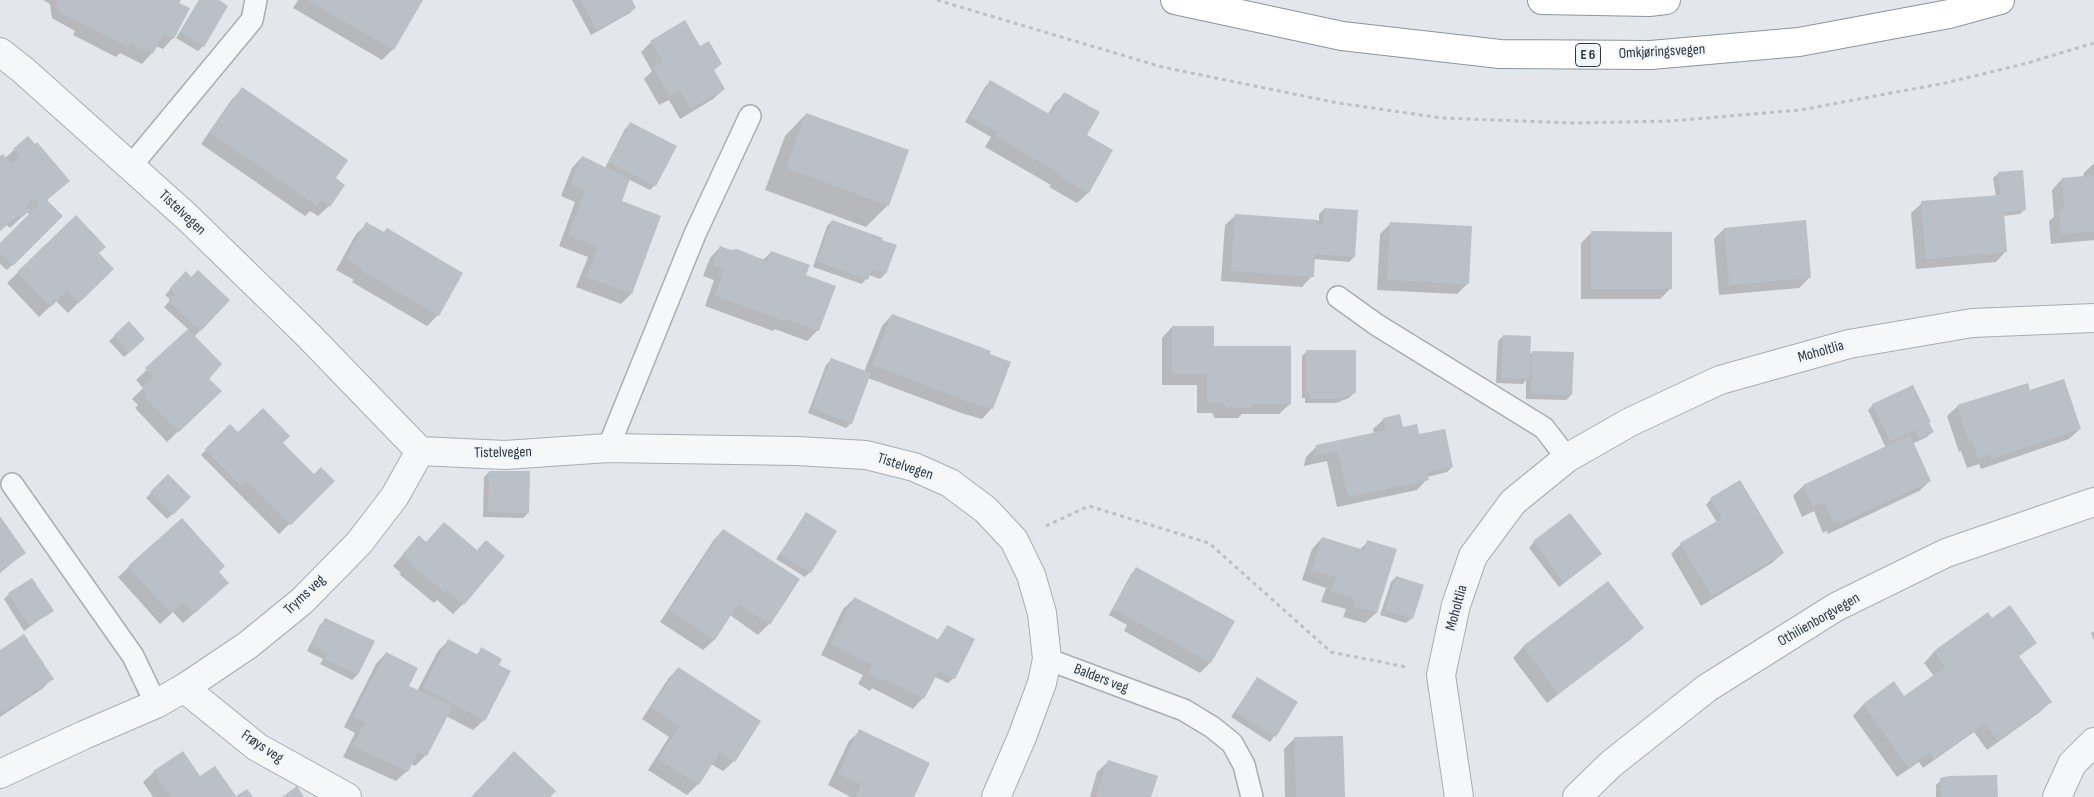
<!DOCTYPE html>
<meta charset="utf-8">
<style>
body{margin:0}
canvas{display:block;background:#e3e6ea}
</style>
<canvas width="2094" height="797"></canvas>
<script>
const c = document.querySelector('canvas').getContext('2d');
c.lineJoin = 'round';
function fillPath(path, color) { c.fillStyle = color; c.fill(path, 'evenodd'); }
const shape = rows => new Path2D(rows.map(r => 'M' + r).join(''));
function strokePath(path, color, width, dash) { c.strokeStyle = color; c.lineWidth = width; c.lineCap = dash ? 'butt' : 'round'; c.setLineDash(dash || []); c.stroke(path); }
function write(font, color, halo, rows, align = 'center') {
  c.font = font + ' "Sofia Sans Condensed",sans-serif'; c.lineWidth = 4.5; c.setLineDash([]); c.textBaseline = 'middle'; c.strokeStyle = halo; c.fillStyle = color; for (const [text, x, y, turn = 0] of rows) {
    c.save(); c.translate(x, y); c.rotate((+turn || 0) * Math.PI / 180); c.textAlign = isNaN(turn) ? turn : align; if (halo) c.strokeText(text, 0, 0); c.fillText(text, 0, 0); c.restore();
  }
}
const shadow = shape([
 [43,0,177,0,173,38,163,49,156,46,152,53,142,64,120,53,116,57,73,35,75,31,52,18,50,4],
 [199,0,217,0,203,46,198,51,176,38],
 [298,0,421,0,393,49,382,60,293,8],
 [572,0,630,0,635,8,630,13,591,35],
 [651,42,699,48,721,64,713,71,724,89,713,99,680,119,669,100,659,105,644,79,652,71,641,52],
 [990,82,1048,114,1054,104,1065,93,1085,135,1112,150,1088,193,1077,203,1049,187,1051,185,985,147,991,137,965,122,985,87],
 [243,89,334,178,343,185,329,206,318,216,310,211,305,216,201,144,232,99],
 [806,114,888,205,866,227,765,190,785,136],
 [630,124,655,185,650,190,628,179,620,202,631,294,621,304,576,287,588,257,559,246,575,202,561,196,572,168,582,157,605,168,625,129],
 [14,150,68,181,35,209,61,216,7,270,0,264,0,244,30,215,27,212,10,228,7,225,0,231,0,158,5,158],
 [2094,163,2094,240,2051,244,2049,221,2054,217,2052,190,2062,179,2084,177,2083,174],
 [1999,173,2025,209,2020,214,2003,216,2006,251,1996,262,1916,269,1911,213,1922,203,1996,197,1993,178],
 [1324,209,1354,257,1349,262,1314,259,1312,276,1302,287,1221,281,1225,225,1236,215,1319,221,1319,214],
 [76,217,98,253,112,269,68,313,56,301,39,317,7,283],
 [832,221,885,274,880,279,869,275,862,284,813,267,827,226],
 [367,224,462,273,438,315,427,326,352,282,354,280,336,270,356,234],
 [1390,224,1468,283,1457,294,1377,290,1380,234],
 [1724,229,1810,277,1799,288,1719,295,1714,239],
 [1592,232,1671,288,1660,299,1581,299,1581,243],
 [720,247,763,260,771,252,804,276,818,330,807,341,775,329,773,331,705,306,714,280,703,276,710,258],
 [186,273,191,279,229,300,194,337,208,379,209,402,167,442,135,408,138,405,132,399,143,388,136,380,189,330,164,307,171,300,165,295],
 [892,315,992,408,982,419,961,413,868,378,851,423,846,428,808,413,826,365,831,360,864,372,882,326],
 [129,323,139,344,124,357,109,341],
 [1172,327,1213,347,1290,404,1279,414,1242,414,1238,418,1215,418,1212,413,1197,413,1197,385,1162,385,1162,338],
 [1503,336,1529,355,1532,352,1571,395,1566,400,1526,399,1526,380,1523,384,1496,383,1498,341],
 [1307,351,1354,393,1349,398,1336,403,1305,403,1305,398,1302,398,1302,356],
 [2029,392,2080,429,2069,439,1981,469,1979,464,1967,468,1961,451,1959,452,1947,416,1958,406],
 [1873,405,1932,432,1927,437,1912,444,1930,481,1919,491,1828,534,1827,531,1823,533,1814,511,1802,517,1793,496,1803,486,1886,448,1868,410],
 [1384,419,1418,437,1452,467,1447,472,1427,477,1427,479,1417,490,1337,507,1327,461,1304,466,1306,457,1317,446,1374,434,1373,429],
 [230,426,238,434,281,443,314,476,334,481,279,534,201,455],
 [489,472,528,513,523,518,483,517,484,477],
 [168,476,190,497,167,519,146,498],
 [1711,499,1783,553,1772,563,1701,606,1671,554,1681,544,1717,522,1706,505],
 [807,513,810,572,805,577,776,559],
 [0,519,24,553,0,573],
 [723,530,798,579,769,624,758,635,730,615,714,640,703,650,660,622,713,541],
 [419,537,463,604,453,614,437,600,434,603,399,574,401,573,393,566],
 [1322,538,1360,549,1368,542,1395,550,1376,613,1365,623,1343,617,1346,609,1321,602,1326,588,1302,580,1312,549],
 [1534,542,1595,559,1559,587,1529,548],
 [129,567,218,572,217,593,183,623,173,612,160,624,118,577],
 [1136,569,1210,663,1200,673,1124,631,1127,625,1109,615,1131,574],
 [1396,577,1412,618,1406,623,1380,615,1391,582],
 [1607,583,1642,628,1631,639,1547,703,1513,658,1523,647],
 [9,594,52,611,24,631,4,599],
 [854,599,937,641,947,626,954,678,948,683,935,677,923,698,913,709,872,688,870,691,858,684,863,675,821,655,843,609],
 [1988,614,1992,620,2035,643,2018,657,2050,702,2040,712,1987,750,1974,732,1923,768,1919,762,1897,777,1853,716,1863,705,1893,683,1904,698,1934,676,1924,663,1934,652],
 [325,620,373,642,357,675,352,680,320,664,323,659,307,651,320,625],
 [2094,631,2094,641,2091,633],
 [448,641,476,655,482,649,497,666,484,720,473,730,446,716,426,755,415,766,411,764,407,771,396,781,343,757,355,733,344,727,376,664,386,653,408,686,417,691,438,651],
 [0,651,52,679,42,689,0,717],
 [678,668,734,761,723,771,711,764,698,784,687,795,648,770,669,737,642,719,668,679],
 [1257,678,1297,702,1270,742,1231,717],
 [860,731,913,797,851,797,828,785,849,741],
 [1294,739,1343,797,1285,797,1284,749],
 [1108,762,1150,797,1090,797,1097,772],
 [154,772,199,777,235,797,153,797,143,782],
 [1941,780,1996,797,1936,797,1936,785]
]);
const building = shape([
 [56,0,181,0,179,3,190,8,174,39,164,34,153,54,130,43,128,47,59,12],
 [200,0,219,0,228,6,204,47,180,32],
 [307,0,423,0,394,50],
 [580,0,632,0,636,8,597,30],
 [685,20,700,46,709,41,722,64,714,70,725,89,691,109,680,90,670,96,653,67,663,62,650,41],
 [990,80,1051,115,1064,92,1100,112,1087,135,1113,150,1089,193,1059,177,1060,174,995,136,997,132,970,117],
 [242,87,348,160,336,178,345,185,330,207,321,200,317,206,210,133],
 [806,113,909,150,889,206,786,168],
 [630,122,677,146,656,186,609,162],
 [28,136,35,144,37,142,70,181,47,200,63,216,13,266,0,253,0,243,39,204,34,198,27,205,31,210,21,218,18,216,0,231,0,156,3,154,11,164,20,157,13,149],
 [582,156,630,179,622,201,661,216,632,294,586,277,598,247,568,235,585,191,571,185],
 [2023,170,2026,210,2004,212,2007,252,1926,259,1921,201,2000,195,1998,172],
 [2094,175,2094,232,2061,234,2059,210,2064,209,2062,178],
 [1324,208,1358,210,1355,257,1315,254,1314,277,1231,271,1235,214,1318,220,1318,224,1323,224],
 [76,215,106,247,99,253,114,269,79,303,67,291,51,307,17,272],
 [832,220,883,238,882,240,897,245,886,274,872,269,868,280,817,261],
 [1806,220,1811,278,1729,285,1724,228],
 [366,222,384,232,387,228,463,273,439,316,362,271,363,269,346,259],
 [1390,222,1472,226,1469,284,1387,280],
 [1591,231,1672,232,1672,289,1591,289],
 [720,246,730,250,737,249,767,261,771,251,810,265,806,275,836,286,819,331,786,319,785,321,715,296,724,269,713,265],
 [198,270,230,300,201,331,168,301,175,294,169,289,186,271,191,277],
 [892,314,991,351,990,354,1011,362,993,409,972,403,872,365],
 [129,321,145,339,129,353,114,335],
 [1172,326,1214,326,1214,346,1291,346,1291,404,1254,404,1250,408,1226,407,1223,403,1207,403,1207,374,1172,374],
 [188,329,222,364,209,379,222,391,179,432,144,397,147,393,142,388,153,377,145,368],
 [1503,335,1531,336,1529,379,1501,378],
 [1306,350,1356,350,1356,393,1350,393,1350,396,1343,396,1343,399,1310,399,1310,393,1306,393],
 [1532,351,1574,352,1572,395,1531,394],
 [831,358,871,373,852,424,812,408],
 [2064,379,2081,429,1991,459,1990,455,1978,459,1972,441,1969,442,1957,405,2028,383,2030,390],
 [1913,385,1931,422,1929,423,1934,432,1919,439,1915,430,1890,442,1872,404],
 [263,408,290,436,283,443,314,474,321,467,335,481,291,525,246,480,241,486,205,449,230,424,238,432],
 [1400,414,1403,427,1417,424,1419,434,1445,429,1453,467,1427,473,1429,480,1348,497,1338,451,1314,456,1316,445,1386,430,1383,418],
 [1910,435,1931,481,1839,524,1838,521,1834,523,1824,502,1813,507,1803,485],
 [489,471,530,471,529,513,488,512],
 [168,474,191,497,173,515,150,492],
 [1740,480,1784,553,1712,596,1680,543,1722,518,1710,498],
 [806,512,837,531,811,573,780,554],
 [1570,513,1602,554,1564,583,1533,541],
 [0,516,26,553,0,571],
 [182,518,225,566,219,572,229,583,195,613,184,602,171,614,128,566],
 [444,522,477,550,486,540,505,556,464,605,448,591,445,593,409,563,410,562,402,555,419,535,426,542],
 [723,529,800,579,770,625,738,604,715,640,669,611],
 [1322,537,1364,550,1367,540,1397,549,1377,613,1353,606,1355,599,1331,591,1336,577,1312,570],
 [1136,567,1235,621,1211,663,1113,609],
 [1396,576,1424,585,1413,619,1385,610],
 [32,578,54,611,30,626,8,593],
 [1608,581,1644,628,1558,694,1523,646],
 [854,597,939,640,947,625,975,639,955,679,939,671,924,699,882,678,881,681,868,673,872,665,831,644],
 [2010,605,2037,643,2019,656,2052,702,1998,741,1985,723,1934,759,1930,752,1908,768,1863,704,1894,681,1904,696,1945,667,1934,651,1988,612,1992,618],
 [325,618,375,641,358,675,325,659,327,653,311,645],
 [24,634,54,679,2,713,0,711,0,650],
 [448,639,478,655,481,647,502,659,499,665,511,671,485,721,423,688],
 [386,652,418,668,409,686,453,706,427,756,418,752,408,772,353,746,365,722,353,716],
 [678,667,761,721,735,762,720,752,699,785,658,759,679,726,651,708],
 [1257,677,1298,702,1276,737,1235,712],
 [859,729,930,763,914,797,855,797,861,785,838,774],
 [1343,736,1345,797,1296,797,1294,737],
 [183,751,200,776,215,766,236,796,247,789,253,797,171,797,153,771],
 [514,751,556,791,550,797,471,797],
 [1108,760,1158,776,1151,797,1096,797],
 [1997,775,1998,797,1941,797,1940,778,1949,776],
 [297,786,304,797,282,797]
]);
const path = shape([
 [937,0,1162,67,1338,103,1442,118,1574,123,1671,121,1800,110,1945,83,2024,64,2094,43],
 [1046,526,1089,506,1209,543,1331,652,1406,667]
]);
const service = shape([
 [131,166,252,20,256,0],
 [1338,297,1377,325,1544,428,1567,458],
 [608,448,695,234,750,116],
 [12,484,133,656,156,704],
 [1047,659,1184,710,1212,727,1232,743,1244,765,1252,797]
]);
const minor = shape([
 [0,52,23,70,187,217,308,335,420,451,505,455,608,448,797,451,866,455,914,467,950,483,986,510,1014,540,1031,575,1042,613,1047,659,1042,683,1022,737,996,797],
 [184,688,257,747,347,797],
 [0,774,84,735,156,704,184,688,248,645,302,601,359,543,395,496,420,451],
 [1459,797,1441,675,1456,605,1473,556,1513,502,1567,458,1630,422,1720,380,1849,344,1972,323,2094,318],
 [2057,797,2072,764,2094,742]
]);
const tertiary = shape([
 [1577,797,1611,764,1707,688,1836,607,1946,553,2094,502]
]);
const trunk = shape([
 [1175,0,1342,36,1500,54,1651,55,1799,42,1949,14,2000,0],
 [1542,0,1649,2,1666,0]
]);
const shields = [
 [1588,55,25]
];
const shieldNames = [
 ["E 6",1588,55]
];
const streetNames = [
 ["Omkjøringsvegen",1662,52,-3],
 ["Tistelvegen",182,213,43],
 ["Moholtlia",1821,352,-16],
 ["Tistelvegen",503,453,-1],
 ["Tistelvegen",905,467,18],
 ["Tryms veg",305,595,-43],
 ["Moholtlia",1457,608,-75],
 ["Othilienborgvegen",1819,620,-30],
 ["Balders veg",1101,679,21],
 ["Frøys veg",262,747,34]
];
fillPath(shadow, '#0003');
fillPath(building, '#bac0c7');
strokePath(service, '#a8aeb4', 24);
strokePath(minor, '#a8aeb4', 30);
strokePath(tertiary, '#a8aeb4', 30);
strokePath(trunk, '#8b95a0', 30);
strokePath(path, '#bcc1c6', 3, [4, 4]);
strokePath(service, '#f5f7f9', 21);
strokePath(minor, '#f5f7f9', 28);
strokePath(tertiary, '#f5f7f9', 28);
strokePath(trunk, '#fff', 28);
for (const [x, y, w] of shields) { const box = new Path2D(); box.roundRect(x - w / 2, y - 11.5, w, 23, 4); c.fillStyle = '#f2f5f8'; c.fill(box); strokePath(box, '#2b3642', 1); }
write('bold 14px', '#2b3642', null, shieldNames);
write('15px', '#2b3642', '#f2f5f8', streetNames);
</script>
